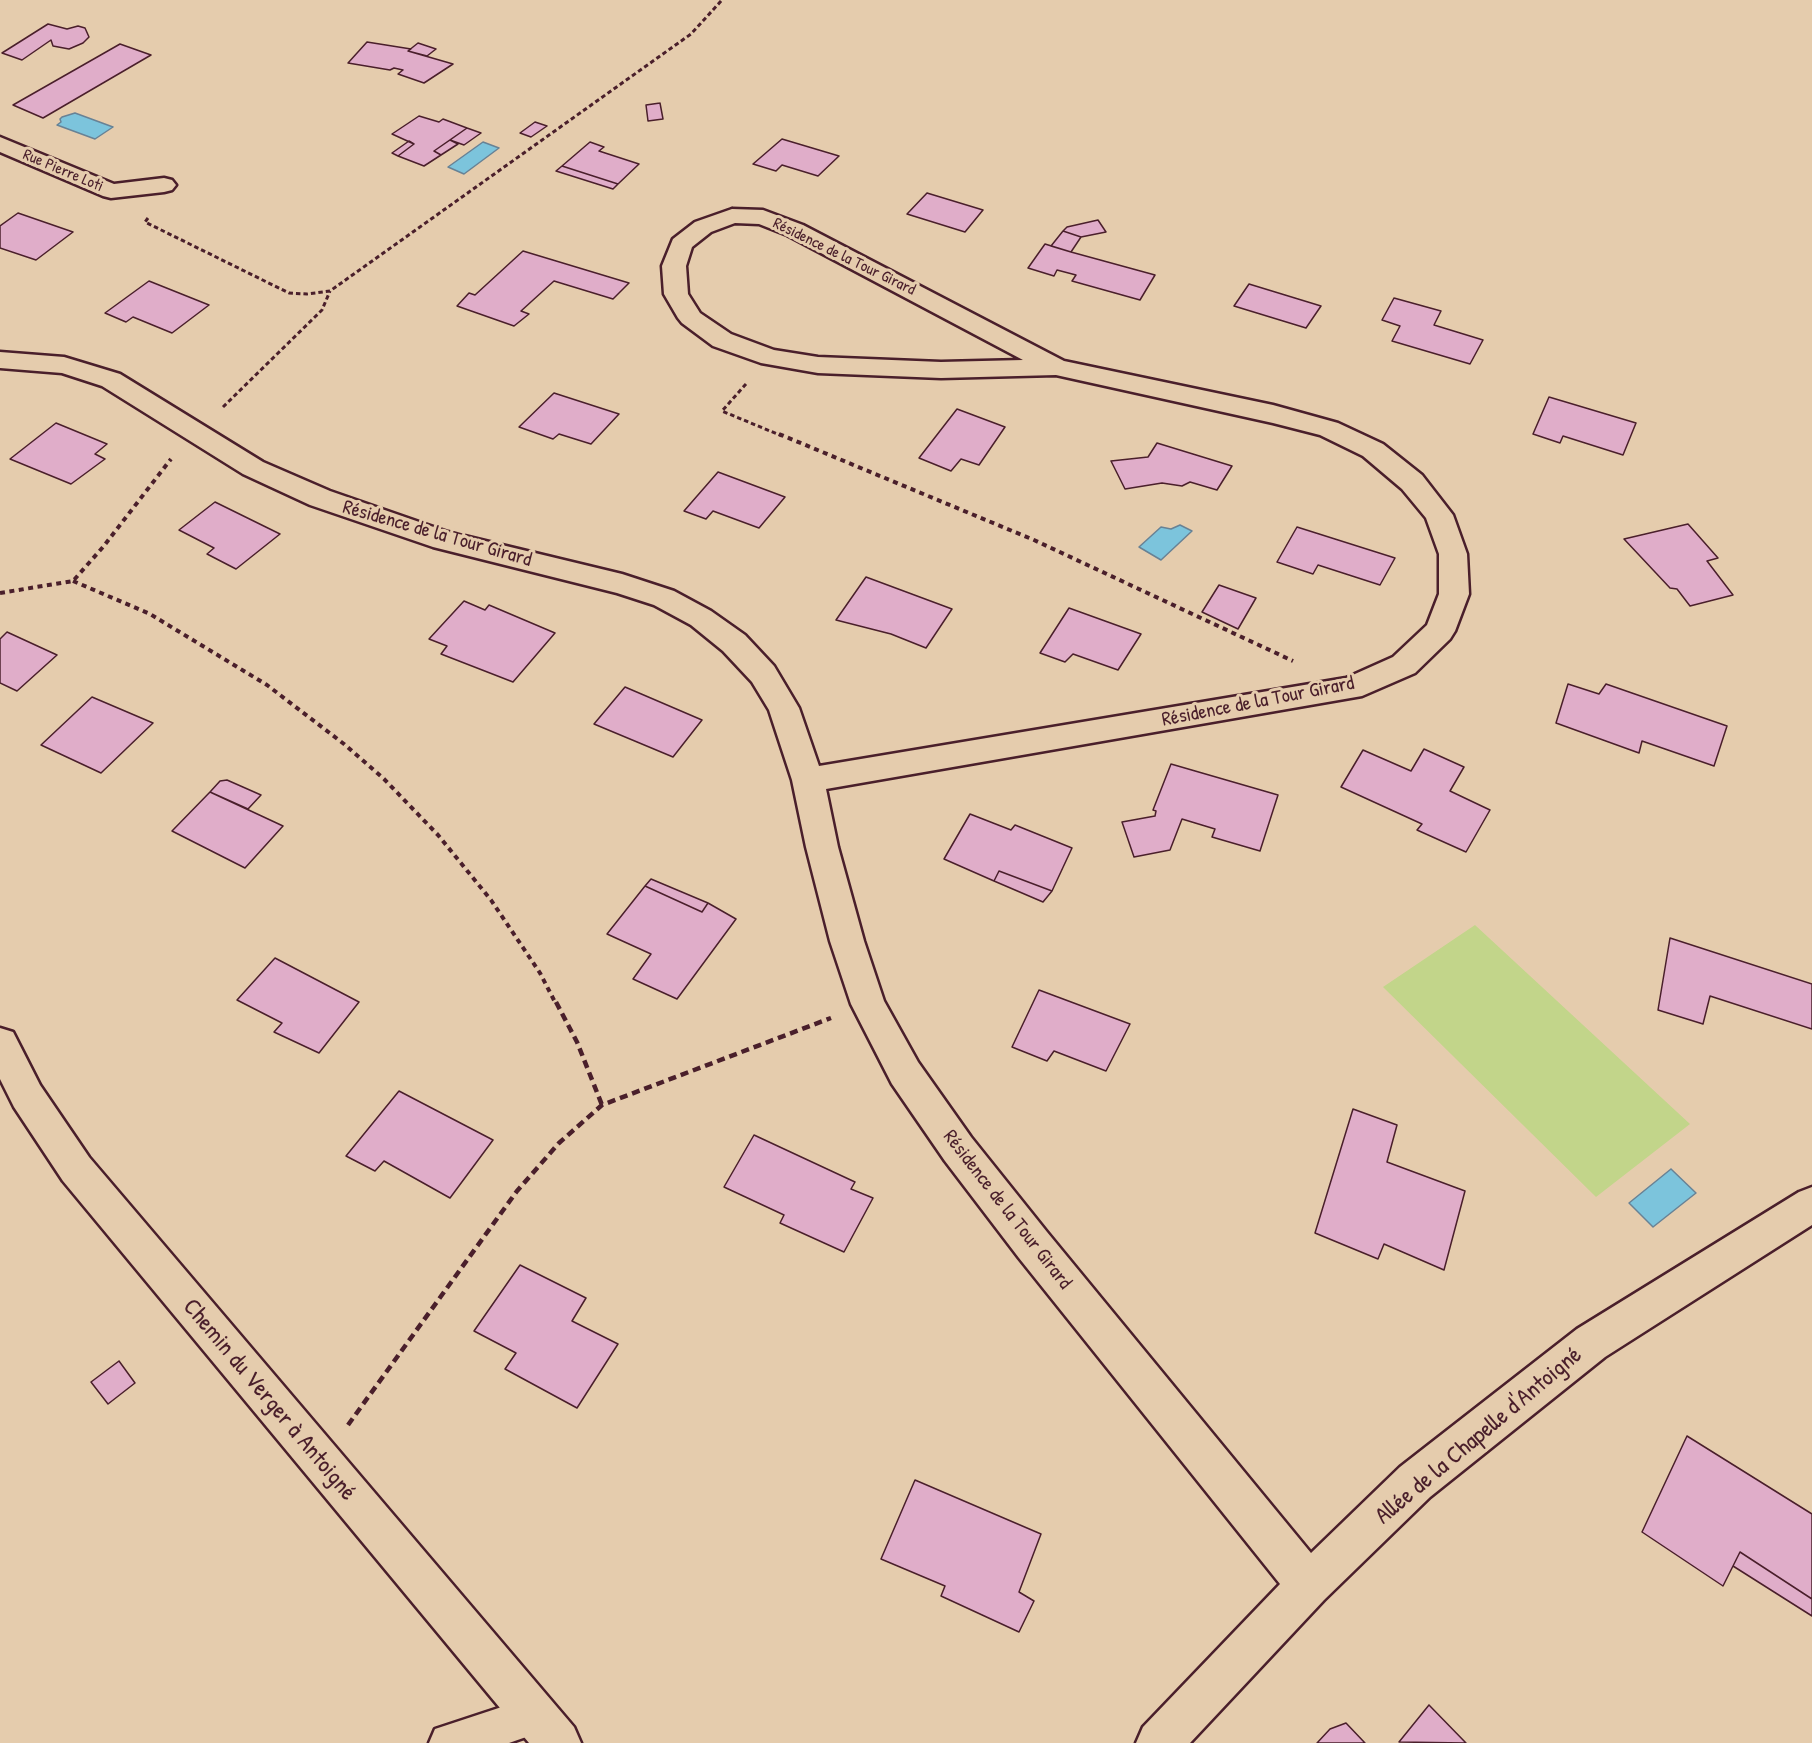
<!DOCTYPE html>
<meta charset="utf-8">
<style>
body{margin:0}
canvas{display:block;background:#e5ccad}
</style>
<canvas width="1812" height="1743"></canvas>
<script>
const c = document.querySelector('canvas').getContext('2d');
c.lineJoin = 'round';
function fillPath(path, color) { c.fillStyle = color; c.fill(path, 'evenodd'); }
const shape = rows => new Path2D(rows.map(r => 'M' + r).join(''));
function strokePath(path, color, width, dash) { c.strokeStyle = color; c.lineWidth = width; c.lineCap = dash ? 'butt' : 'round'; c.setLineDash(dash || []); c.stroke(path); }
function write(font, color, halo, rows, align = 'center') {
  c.font = font + ' "Patrick Hand",sans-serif'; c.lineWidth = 6; c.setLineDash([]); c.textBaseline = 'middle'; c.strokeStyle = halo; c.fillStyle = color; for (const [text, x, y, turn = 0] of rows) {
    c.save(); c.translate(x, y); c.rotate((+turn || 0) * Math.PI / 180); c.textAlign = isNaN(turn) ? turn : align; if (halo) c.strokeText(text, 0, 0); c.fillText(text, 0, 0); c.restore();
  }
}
const green = shape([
 [1475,925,1690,1124,1596,1197,1383,987]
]);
const water = shape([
 [75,113,113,127,95,139,57,125,61,122,60,119,62,117,75,113],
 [483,142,499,148,464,174,448,167,483,142],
 [1180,525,1192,531,1161,560,1139,547,1161,527,1171,529,1180,525],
 [1671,1169,1696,1193,1653,1227,1629,1203,1671,1169]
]);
const building = shape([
 [48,24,67,29,78,26,85,28,89,37,83,43,69,49,53,46,51,40,22,60,2,53,48,24],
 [367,42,411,49,408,51,453,64,424,83,398,74,403,70,394,68,390,70,348,63,367,42],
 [418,43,436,49,427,56,408,51,418,43],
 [120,44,151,55,43,118,13,105,120,44],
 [660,103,663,119,648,121,646,105,660,103],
 [419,116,439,122,443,119,467,128,434,151,441,155,424,166,398,156,414,144,392,134,419,116],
 [535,122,547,126,531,137,520,133,535,122],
 [467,128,481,133,464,145,450,140,467,128],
 [782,139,839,156,818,176,782,165,776,171,753,164,782,139],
 [450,140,458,144,441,155,434,151,450,140],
 [409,141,414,144,398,156,392,153,409,141],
 [590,142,604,147,599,151,639,164,618,184,562,166,590,142],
 [562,166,618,184,613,189,556,171,562,166],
 [927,193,983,210,965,232,907,214,927,193],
 [18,213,73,232,36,260,0,248,0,226,18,213],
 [1098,220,1106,232,1081,237,1063,231,1067,227,1098,220],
 [1063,231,1081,237,1071,252,1051,246,1063,231],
 [1045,244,1071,252,1155,275,1140,300,1072,281,1076,275,1057,270,1054,276,1028,268,1045,244],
 [523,251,629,283,613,299,554,281,521,311,529,314,514,326,457,306,469,293,475,295,523,251],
 [149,281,209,305,172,333,133,317,126,322,105,313,149,281],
 [1249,284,1321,306,1306,328,1234,306,1249,284],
 [1394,298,1441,311,1434,325,1483,340,1470,364,1392,341,1400,326,1382,320,1394,298],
 [554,393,619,414,591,444,559,434,553,439,519,427,554,393],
 [1549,397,1636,423,1623,455,1563,436,1560,443,1533,434,1549,397],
 [957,409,1005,427,979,465,961,459,951,471,919,458,957,409],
 [56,423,107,444,95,454,105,459,71,484,10,459,56,423],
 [1157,443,1232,466,1217,490,1190,482,1182,486,1162,483,1125,489,1111,461,1148,457,1157,443],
 [718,472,785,497,759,528,713,511,706,519,684,511,718,472],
 [215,502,280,534,236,569,207,554,214,548,179,530,215,502],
 [1688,524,1718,558,1707,561,1733,595,1690,606,1677,589,1670,588,1624,539,1688,524],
 [1297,527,1395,558,1380,585,1318,565,1313,574,1277,562,1297,527],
 [866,577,952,609,926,648,891,634,836,620,866,577],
 [1219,585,1256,598,1238,629,1202,612,1219,585],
 [464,601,485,610,489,605,555,633,513,682,441,654,447,646,429,639,464,601],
 [1069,608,1141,634,1118,670,1073,654,1065,662,1040,653,1069,608],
 [7,632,57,655,17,691,0,683,0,639,7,632],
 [1568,684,1599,694,1606,684,1727,726,1714,766,1642,741,1639,753,1556,723,1568,684],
 [625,687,702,720,673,757,594,724,625,687],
 [92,697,153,723,101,773,41,745,92,697],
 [1424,749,1464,767,1450,791,1490,810,1466,852,1417,830,1422,824,1341,787,1363,750,1411,771,1424,749],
 [1171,764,1278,795,1260,851,1212,837,1215,829,1182,819,1170,850,1134,857,1122,822,1155,816,1156,811,1153,810,1171,764],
 [227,780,261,795,248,809,210,792,220,781,227,780],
 [210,792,283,826,245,868,172,831,210,792],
 [970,814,1011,830,1015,825,1072,848,1052,891,999,871,994,881,944,859,970,814],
 [999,871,1052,891,1043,902,994,881,999,871],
 [651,879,708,903,702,912,645,886,651,879],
 [645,886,702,912,708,903,736,919,677,999,633,979,651,954,607,934,645,886],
 [1670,938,1812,984,1812,1029,1710,996,1703,1024,1658,1010,1670,938],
 [275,958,359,1002,319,1053,274,1032,282,1023,237,1000,275,958],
 [1039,990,1130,1024,1106,1071,1054,1051,1047,1061,1012,1047,1039,990],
 [399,1091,493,1140,450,1198,384,1161,375,1171,346,1156,399,1091],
 [1353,1109,1397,1125,1387,1162,1465,1191,1444,1270,1384,1244,1378,1259,1315,1233,1353,1109],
 [754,1135,855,1182,851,1189,873,1198,844,1252,780,1223,784,1215,724,1187,754,1135],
 [520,1265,586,1298,572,1321,618,1344,577,1408,505,1369,516,1353,474,1331,520,1265],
 [119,1361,135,1383,108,1404,91,1382,119,1361],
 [1687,1436,1812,1514,1812,1599,1740,1552,1723,1586,1642,1532,1687,1436],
 [915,1480,1041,1534,1019,1592,1034,1601,1019,1632,941,1596,945,1586,881,1559,915,1480],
 [1740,1552,1812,1599,1812,1616,1733,1566,1740,1552],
 [1429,1705,1466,1743,1399,1742,1429,1705],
 [1346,1723,1365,1743,1317,1743,1330,1729,1346,1723]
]);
const pathFar2 = shape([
 [148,218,145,222,289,293,307,294,330,291,691,34,722,0],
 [746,384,722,411,782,436],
 [223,407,322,310,330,291]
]);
const pathFar1 = shape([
 [779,434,1034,540,1293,661],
 [73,581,150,614,267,685,344,744,384,779,438,835,491,900,540,973,556,1004],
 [0,593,73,581,103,547,171,459]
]);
const path = shape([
 [556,1002,577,1042,602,1105],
 [348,1425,517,1191,559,1143,602,1105,831,1018]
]);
const service = shape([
 [535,1696,549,1701,554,1715,549,1729,509,1743,429,1743,435,1729,535,1696]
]);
const minor = shape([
 [0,137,114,184,164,178,172,180,176,185,172,190,164,192,111,198,103,196,0,152,0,137],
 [732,209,763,210,803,225,1064,361,1273,405,1338,423,1383,444,1422,475,1453,515,1467,554,1469,594,1455,631,1450,639,1415,673,1362,696,826,789,838,847,864,941,884,1001,918,1062,971,1137,1047,1232,1311,1553,1400,1467,1577,1329,1799,1192,1812,1187,1812,1225,1605,1357,1430,1497,1324,1600,1190,1743,1136,1743,1143,1727,1280,1584,1019,1258,945,1161,892,1084,851,1004,830,941,806,847,792,780,769,710,752,682,723,651,691,625,654,605,617,593,433,547,310,505,243,474,102,386,62,373,0,368,0,352,64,357,120,374,263,462,330,491,448,532,622,574,674,591,711,611,745,635,774,666,799,708,819,766,1346,678,1393,657,1427,625,1439,594,1439,554,1426,518,1402,489,1363,456,1320,435,1273,423,1056,375,941,378,818,373,761,363,713,346,682,323,678,318,664,294,662,266,673,239,695,222,732,209],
 [735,223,759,224,787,235,1023,360,941,362,818,357,774,350,731,334,700,313,688,294,686,266,692,247,711,232,735,223],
 [0,1028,13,1032,40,1085,89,1157,574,1727,581,1743,529,1743,63,1181,14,1107,0,1079,0,1028]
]);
const farStreetnames = [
 ["Rue Pierre Loti",63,171,23],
 ["Résidence de la Tour Girard",844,257,26]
];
const streetNames = [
 ["Résidence de la Tour Girard",437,534,16],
 ["Résidence de la Tour Girard",1258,702,-11],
 ["Résidence de la Tour Girard",1007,1210,52]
];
const nearStreetnames = [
 ["Chemin du Verger à Antoigné",269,1400,50],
 ["Allée de la Chapelle d'Antoigné",1479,1436,-40]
];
fillPath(green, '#c2d58a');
fillPath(water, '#7cc4dc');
strokePath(water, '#688295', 1.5);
fillPath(building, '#e0adc9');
strokePath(building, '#4a1f2b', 1.5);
strokePath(service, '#4a1f2b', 5);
strokePath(minor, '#4a1f2b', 5);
strokePath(pathFar2, '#4a1f2b', 3, [4.5, 3]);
strokePath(pathFar1, '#4a1f2b', 4, [5, 4.5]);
strokePath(path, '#4a1f2b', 4.5, [8, 5]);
fillPath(service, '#e5ccad');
fillPath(minor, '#e5ccad');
write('16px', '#4a1f2b', '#e5ccad', farStreetnames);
write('20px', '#4a1f2b', '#e5ccad', streetNames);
write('24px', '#4a1f2b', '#e5ccad', nearStreetnames);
</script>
